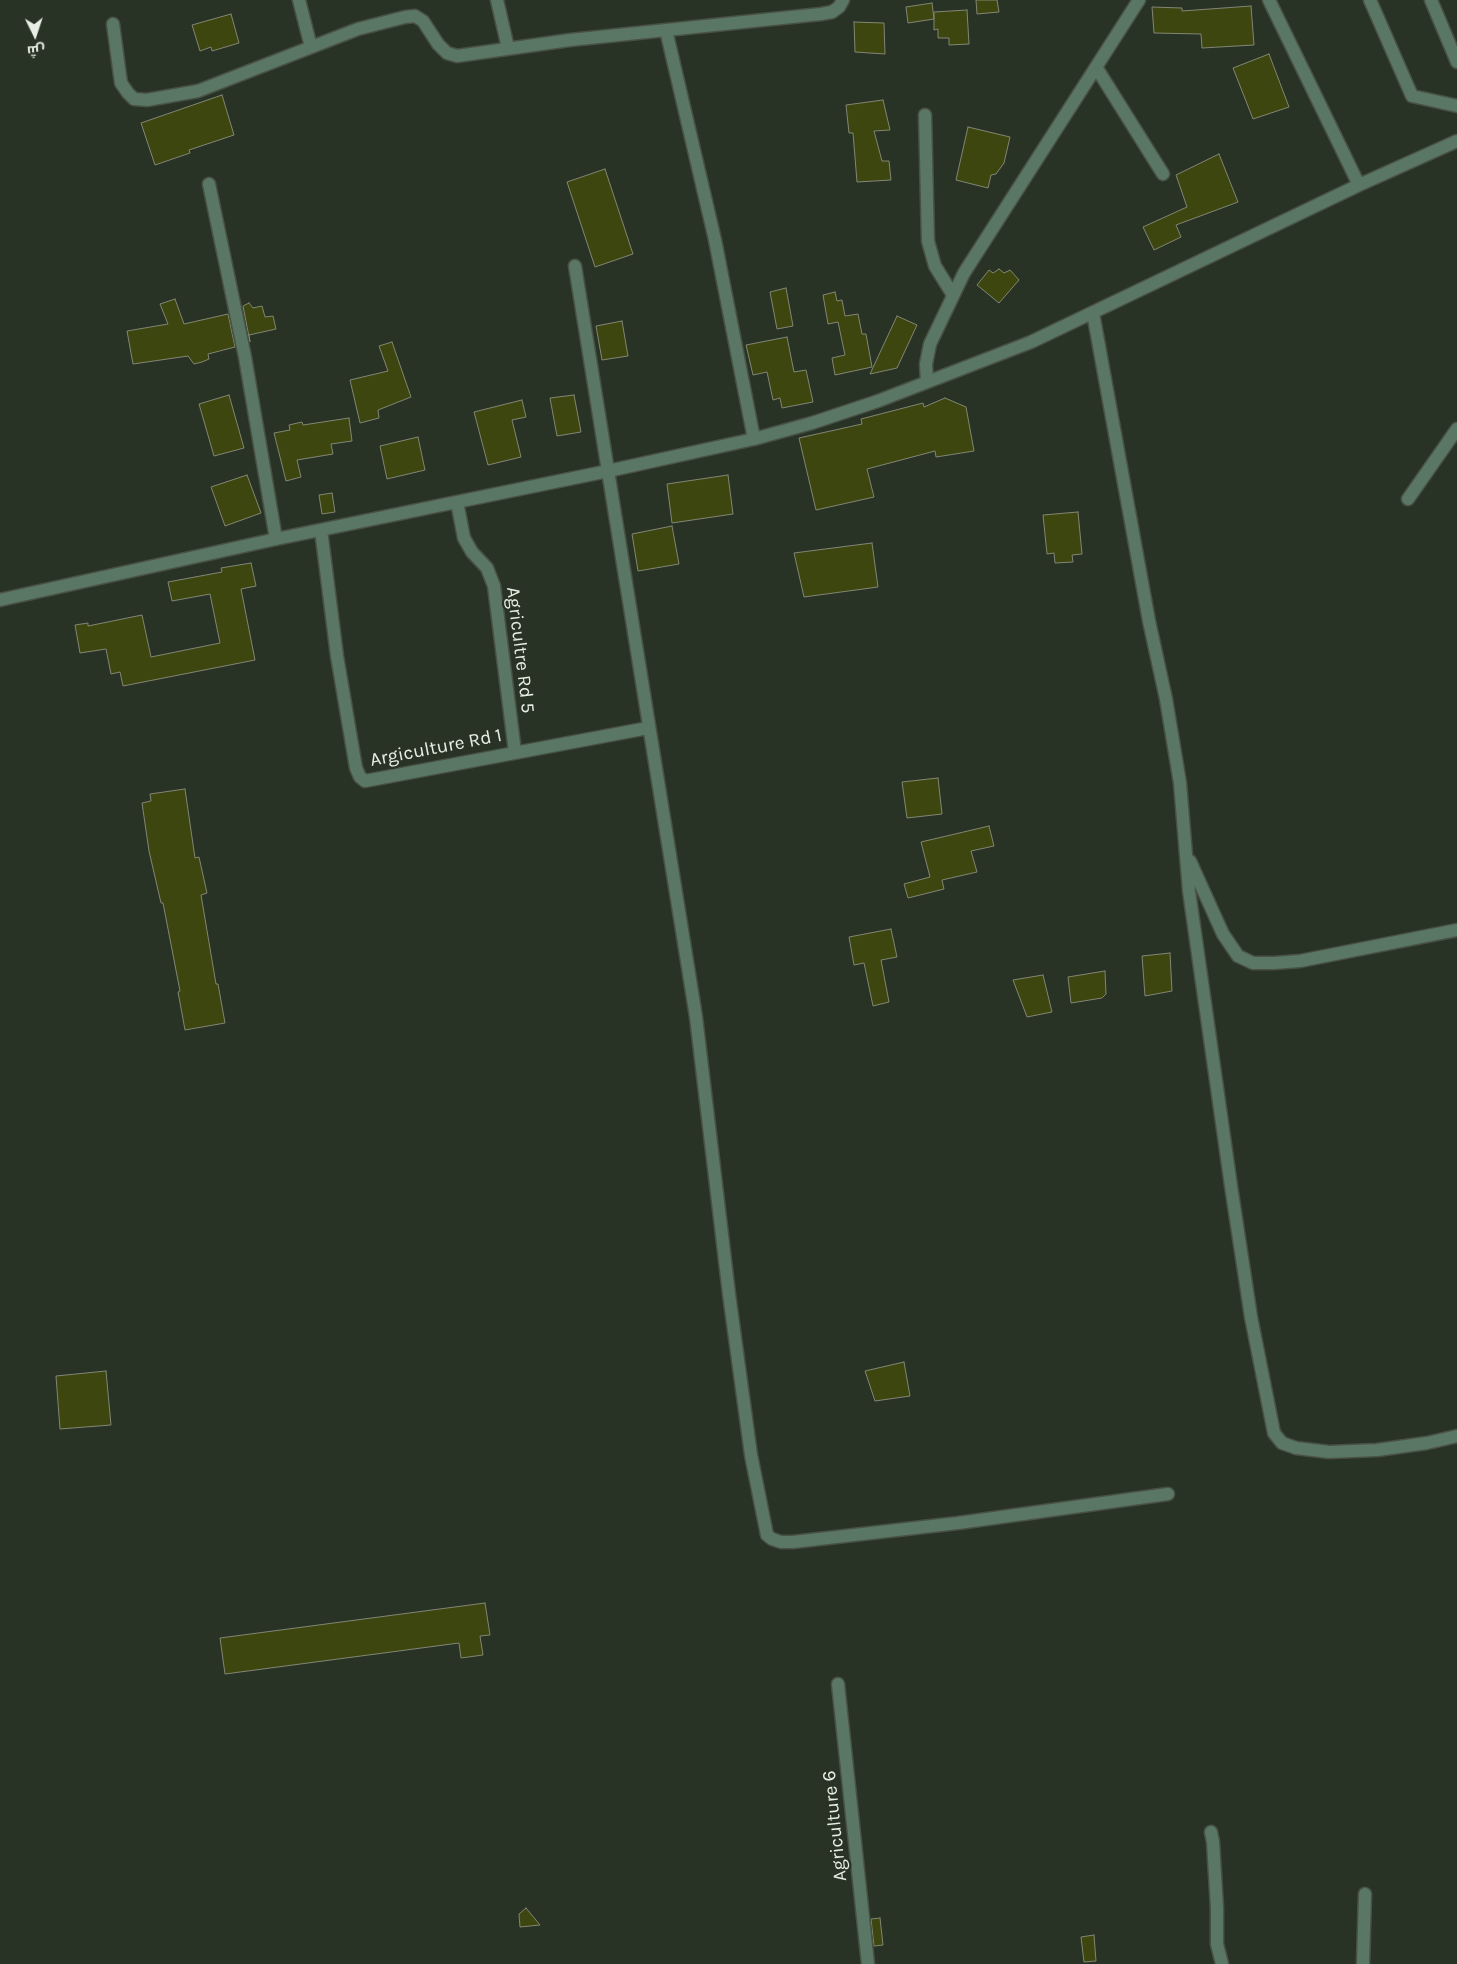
<!DOCTYPE html>
<meta charset="utf-8">
<style>
body{margin:0}
#map{position:relative;width:1457px;height:1964px;overflow:hidden;background:#293325;font-family:Karla,Cairo,sans-serif}
canvas{display:block}
.north{position:absolute;left:10px;top:10px;width:50px;height:50px;-webkit-text-stroke:4px #293325;paint-order:stroke;rotate:176deg;font-size:14px;font-weight:700;line-height:20px;text-align:center;color:#e8eee6}
.north::after{content:'';display:block;margin:auto;width:18px;height:22px;background:#e8eee6;clip-path:polygon(50% 0,100% 100%,50% 72%,0 100%)}
</style>
<div id="map">
<canvas width="1457" height="1964"></canvas>
<div class="north">ش</div>
</div>
<script>
const c = document.querySelector('canvas').getContext('2d');
c.lineJoin = 'round';
function fillPath(path, color) { c.fillStyle = color; c.fill(path, 'evenodd'); }
const shape = rows => new Path2D(rows.map(r => 'M' + r).join(''));
function strokePath(path, color, width, dash) { c.strokeStyle = color; c.lineWidth = width; c.lineCap = dash ? 'butt' : 'round'; c.setLineDash(dash || []); c.stroke(path); }
function write(font, color, halo, rows, align = 'center') {
  c.font = font + ' Karla,sans-serif'; c.lineWidth = 4.5; c.setLineDash([]); c.textBaseline = 'middle'; c.strokeStyle = halo; c.fillStyle = color; for (const [text, x, y, turn = 0] of rows) {
    c.save(); c.translate(x, y); c.rotate((+turn || 0) * Math.PI / 180); c.textAlign = isNaN(turn) ? turn : align; if (halo) c.strokeText(text, 0, 0); c.fillText(text, 0, 0); c.restore();
  }
}
const building = shape([
 [976,0,997,0,999,12,977,14,976,0],
 [932,3,934,19,908,23,906,7,932,3],
 [1251,6,1254,45,1202,48,1201,34,1154,33,1152,7,1182,8,1182,11,1251,6],
 [967,10,969,44,949,45,949,38,938,38,938,29,934,30,934,12,967,10],
 [231,14,239,43,212,51,211,47,200,51,192,25,231,14],
 [854,22,884,23,885,54,855,52,854,22],
 [1269,54,1289,107,1253,119,1233,68,1269,54],
 [222,95,234,135,189,150,190,153,155,165,141,123,222,95],
 [883,100,890,130,874,131,882,161,889,161,891,180,857,182,853,133,849,133,846,105,883,100],
 [968,127,1010,137,1004,163,996,174,991,175,988,188,956,180,968,127],
 [1219,154,1238,202,1176,225,1181,237,1154,250,1143,227,1187,207,1176,175,1219,154],
 [605,169,633,254,595,267,567,182,605,169],
 [999,269,1004,273,1010,270,1019,280,999,303,977,285,989,270,993,273,999,269],
 [786,288,793,326,777,329,770,292,786,288],
 [835,292,837,301,842,300,845,316,858,314,862,334,866,334,872,367,835,375,832,358,845,355,838,322,828,324,823,295,835,292],
 [175,299,184,324,228,314,235,347,208,354,209,359,202,362,194,364,188,356,133,364,127,331,168,324,160,304,175,299],
 [249,303,253,308,262,306,265,317,273,316,276,329,249,335,250,342,243,306,249,303],
 [897,316,917,325,897,368,870,374,897,316],
 [622,321,628,356,602,360,596,326,622,321],
 [787,337,794,372,806,370,813,402,782,408,780,398,773,400,767,372,753,375,746,345,787,337],
 [392,342,411,397,378,410,379,418,360,423,350,380,388,371,379,346,392,342],
 [229,395,244,448,214,456,199,404,229,395],
 [574,395,581,432,557,436,550,398,574,395],
 [945,398,966,407,974,451,936,457,935,451,867,469,874,497,816,510,799,438,862,424,861,419,923,403,924,407,945,398],
 [522,400,526,417,512,420,521,457,488,465,474,412,522,400],
 [349,418,352,441,331,444,333,454,297,460,301,477,286,481,274,433,290,430,289,425,302,422,303,425,349,418],
 [418,437,425,470,387,479,380,446,418,437],
 [247,475,261,513,225,526,211,487,247,475],
 [728,475,733,514,672,523,667,484,728,475],
 [332,493,335,512,322,514,319,495,332,493],
 [1078,512,1082,554,1072,555,1073,562,1055,563,1054,553,1047,554,1043,515,1078,512],
 [672,526,679,564,638,571,632,534,672,526],
 [872,543,878,587,804,597,794,553,872,543],
 [251,563,256,586,241,589,255,660,123,686,120,672,111,674,106,649,80,653,75,625,88,623,88,626,142,615,151,657,220,643,210,594,172,601,168,582,222,572,221,568,251,563],
 [938,778,942,814,907,818,902,782,938,778],
 [185,789,195,858,199,857,207,893,201,895,216,984,218,984,225,1023,185,1030,178,992,180,991,163,903,161,903,149,851,142,803,151,801,150,794,185,789],
 [989,826,994,846,971,851,977,872,942,880,944,889,908,898,904,884,930,877,921,842,989,826],
 [891,929,897,957,881,960,889,1002,873,1006,864,963,854,965,849,937,891,929],
 [1170,953,1172,991,1145,996,1142,956,1170,953],
 [1105,971,1106,994,1102,998,1071,1003,1068,977,1105,971],
 [1043,975,1052,1012,1027,1017,1013,980,1043,975],
 [904,1362,910,1396,875,1401,865,1371,904,1362],
 [106,1371,111,1425,60,1429,56,1376,106,1371],
 [485,1603,490,1635,480,1636,483,1655,461,1658,459,1643,225,1674,220,1638,485,1603],
 [526,1908,540,1925,520,1927,519,1914,526,1908],
 [880,1918,883,1945,874,1946,871,1919,880,1918],
 [1094,1935,1096,1961,1084,1962,1081,1937,1094,1935]
]);
const minor = shape([
 [299,0,311,47],
 [497,0,508,48],
 [1269,0,1359,185],
 [1370,0,1412,96,1457,106],
 [1431,0,1457,62],
 [113,24,121,83,128,93,134,99,147,100,198,91,358,29,405,17,415,16,423,21,438,44,447,53,457,56,570,40,821,14,832,12,839,7,843,0],
 [666,30,715,240,754,439],
 [1096,67,1163,174],
 [925,115,928,241,935,266,953,295],
 [209,184,245,357,276,539],
 [575,266,696,1017,729,1294,751,1455,767,1535,772,1539,781,1542,793,1542,958,1523,1168,1494],
 [1093,313,1149,621,1166,699,1180,783,1189,891,1231,1186,1251,1317,1274,1433,1282,1443,1296,1448,1329,1452,1377,1450,1427,1443,1457,1436],
 [927,382,926,364,930,344,964,273,1139,0],
 [1408,499,1457,429],
 [457,502,464,538,472,552,487,568,494,586,515,752],
 [321,530,337,656,356,768,360,777,365,781,648,728],
 [0,600,276,539,608,471,754,439,812,423,878,401,1031,342,1359,185,1457,141],
 [1190,861,1223,934,1238,956,1253,963,1274,963,1300,961,1457,930],
 [838,1684,868,1964],
 [1211,1832,1213,1842,1217,1908,1217,1944,1222,1964],
 [1363,1964,1365,1894]
]);
const streetNames = [
 ["Agricultre Rd 5",520,650,83],
 ["Argiculture Rd 1",436,748,-11],
 ["Agriculture 6",835,1826,-96]
];
fillPath(building, '#3e4610');
strokePath(building, '#828674', 1);
strokePath(minor, '#485144', 15);
strokePath(minor, '#5a7664', 12);
write('19px', '#e8eee6', '#293325', streetNames);
</script>
